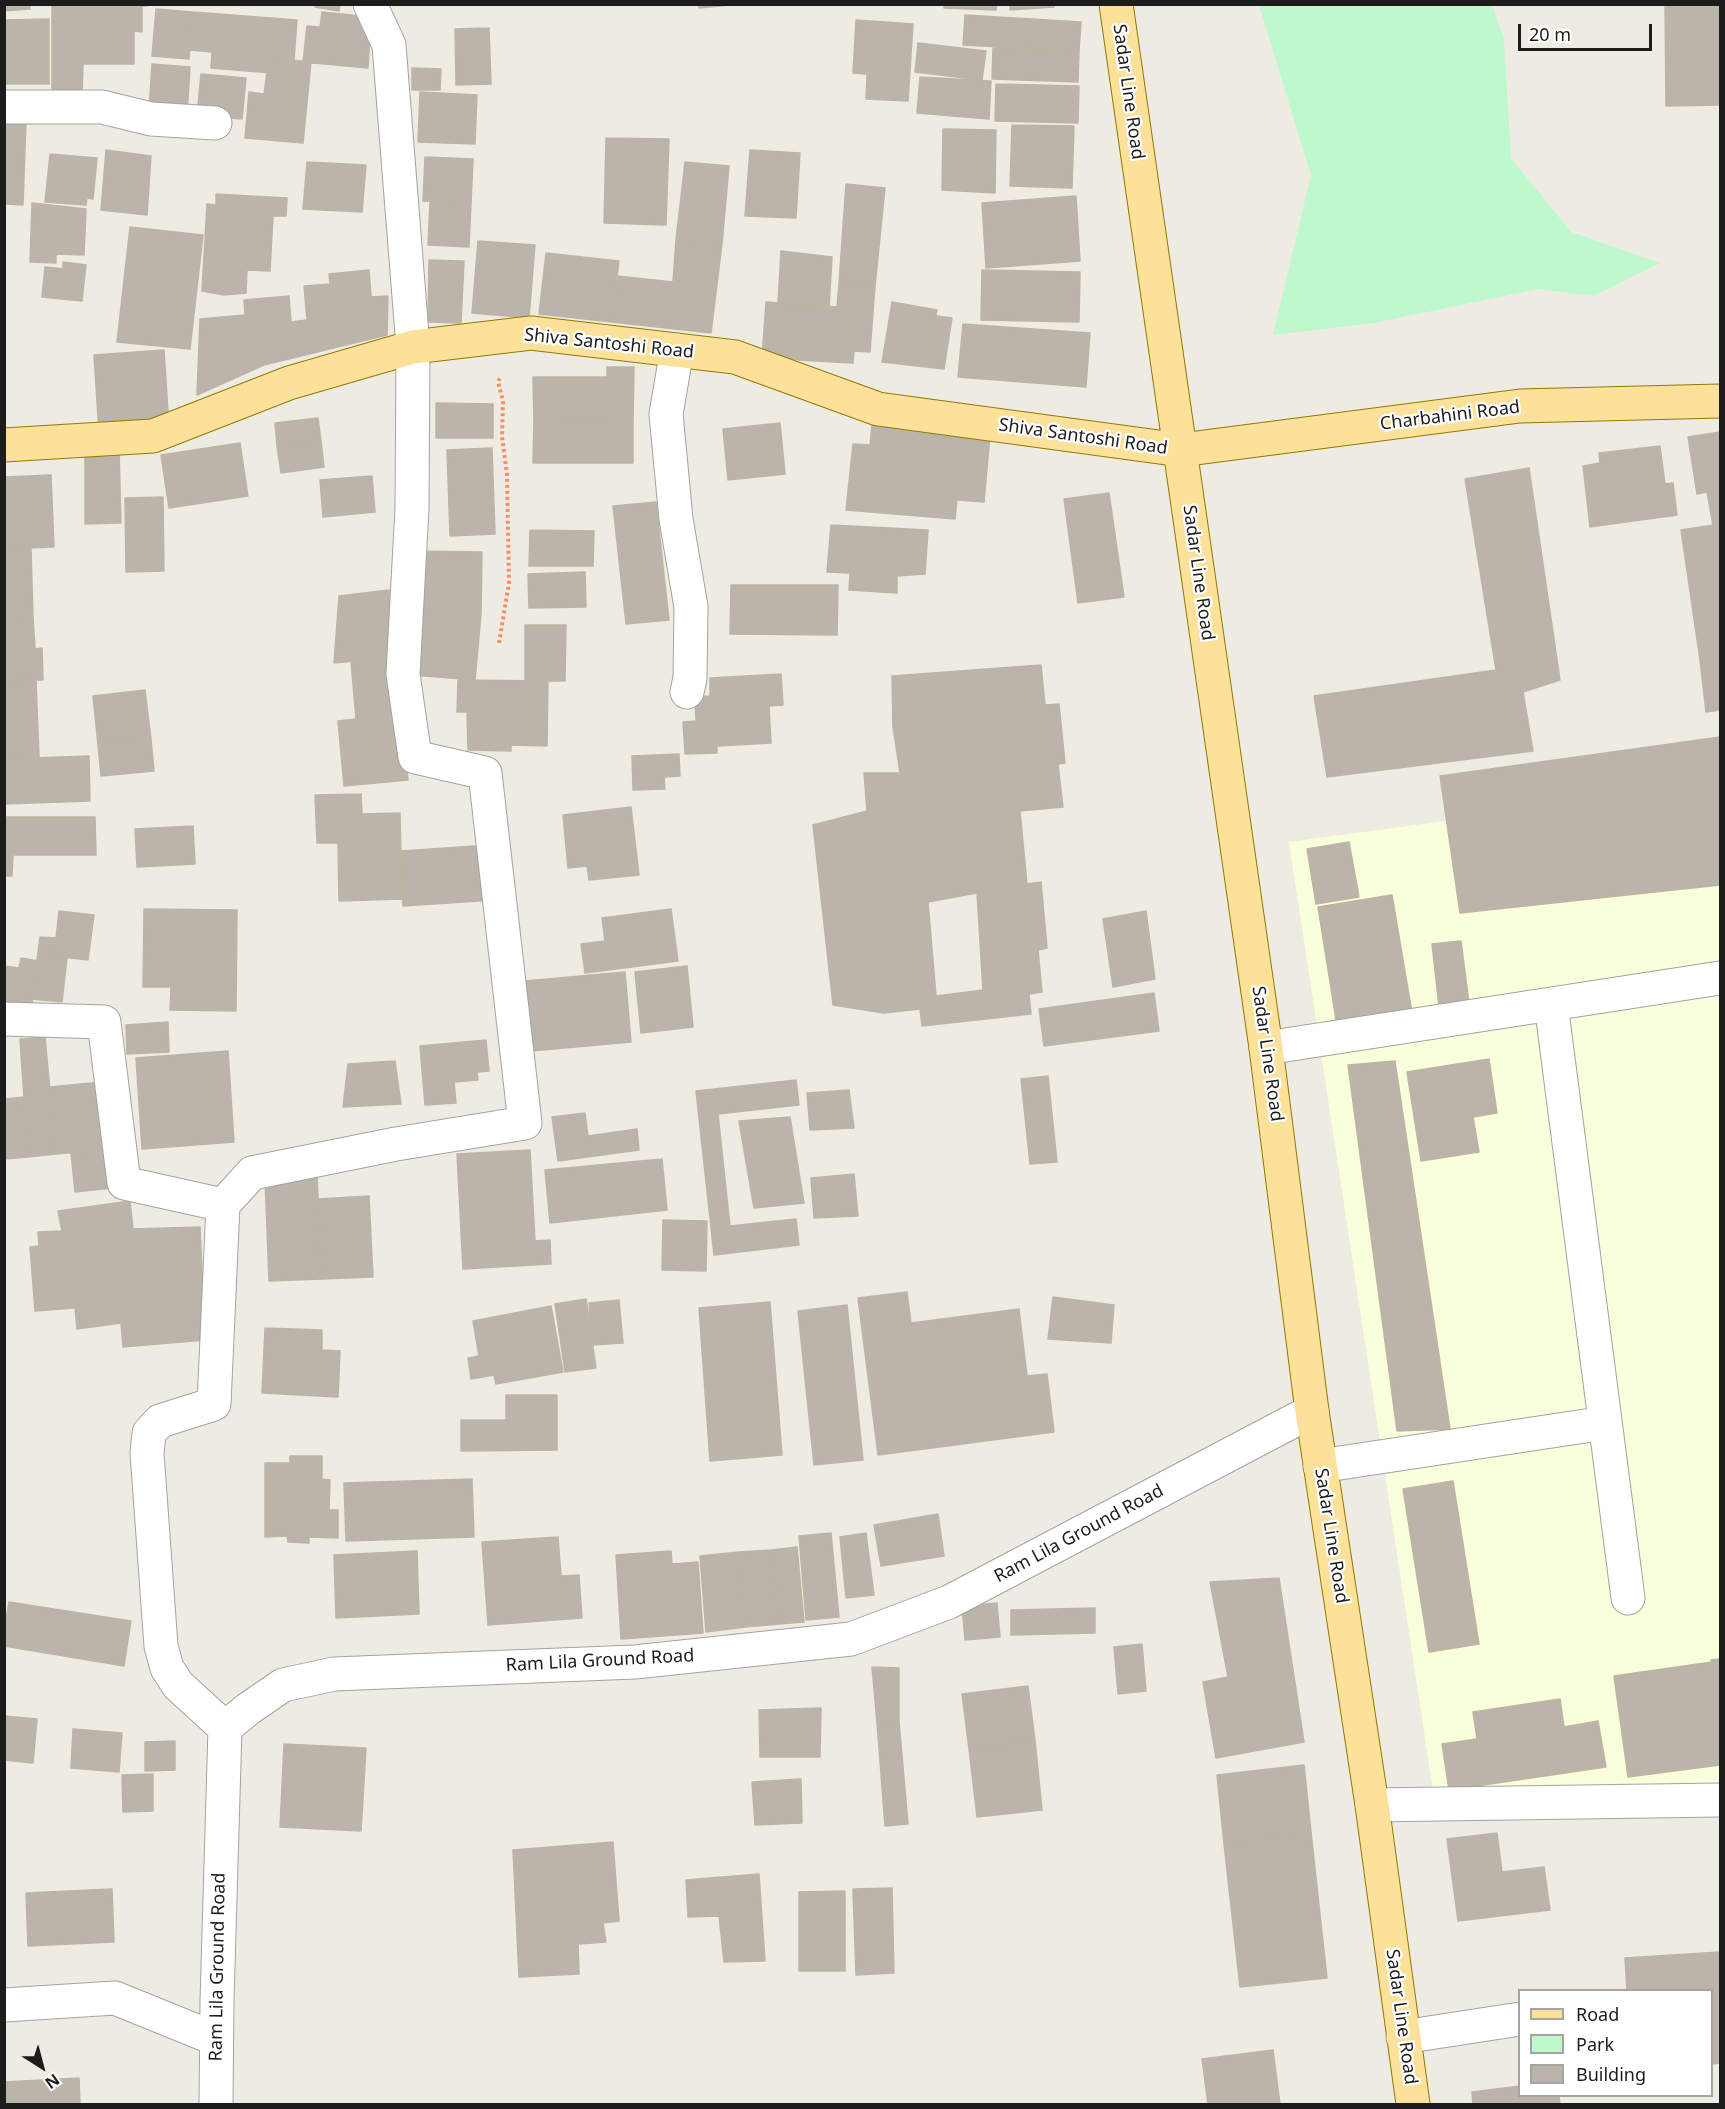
<!DOCTYPE html>
<style>
body{margin:0}
#map{position:relative;width:1725px;height:2109px;overflow:hidden;background:#eeece2;font-family:"Noto Sans",sans-serif}
canvas{display:block}
.frame{position:absolute;inset:0;border:6px solid #1c1c1c;pointer-events:none}
.legend{position:absolute;left:1518px;top:1989px;width:195px;height:108px;box-sizing:border-box;background:#fff;border:2px solid #a4a4a4;margin:0;padding:8px 10px;list-style:none;font-size:18px;color:#1c1c1c}
.legend li{display:flex;align-items:center;gap:12px;height:30px}
.legend b{width:30px;border:2px solid #a4a4a4}
.north{position:absolute;left:12px;top:2037px;width:60px;height:60px;-webkit-text-stroke:4px #fff;paint-order:stroke;rotate:144deg;font-size:16px;font-weight:700;line-height:24px;text-align:center;color:#1c1c1c}
.north::after{content:'';display:block;margin:auto;width:21px;height:27px;background:#1c1c1c;clip-path:polygon(50% 0,100% 100%,50% 72%,0 100%)}
.scale{position:absolute;left:1518px;top:24px;width:134px;height:27px;box-sizing:border-box;border:3px solid #1c1c1c;border-top:0;padding-left:8px;font-size:18px;line-height:21px;white-space:nowrap;color:#1c1c1c;-webkit-text-stroke:4px #fff;paint-order:stroke}
</style>
<div id="map">
<canvas width="1725" height="2109"></canvas>
<div class="frame"></div>
<ul class="legend">
<li><b style="height:8px;background:#fbe19a"></b>Road</li>
<li><b style="height:16px;background:#bef8cc"></b>Park</li>
<li><b style="height:16px;background:#bab4ab"></b>Building</li>
</ul>
<div class="north">N</div>
<div class="scale">20 m</div>
</div>
<script>
const c = document.querySelector('canvas').getContext('2d');
c.lineJoin = 'round';
function fillPath(path, color) { c.fillStyle = color; c.fill(path, 'evenodd'); }
const shape = rows => new Path2D(rows.map(r => 'M' + r).join(''));
function strokePath(path, color, width, dash) { c.strokeStyle = color; c.lineWidth = width; c.lineCap = dash ? 'butt' : 'round'; c.setLineDash(dash || []); c.stroke(path); }
function write(font, color, halo, rows, align = 'center') {
  c.font = font + ' "Noto Sans",sans-serif'; c.lineWidth = 4.5; c.setLineDash([]); c.textBaseline = 'middle'; c.strokeStyle = halo; c.fillStyle = color; for (const [text, x, y, turn = 0] of rows) {
    c.save(); c.translate(x, y); c.rotate((+turn || 0) * Math.PI / 180); c.textAlign = isNaN(turn) ? turn : align; if (halo) c.strokeText(text, 0, 0); c.fillText(text, 0, 0); c.restore();
  }
}
const education = shape([
 [1720,784,1720,1659,1712,1660,1711,1662,1614,1676,1628,1777,1720,1765,1720,1792,1434,1797,1289,842],
 [1392,896,1412,1013,1318,908],
 [1461,941,1469,1003,1440,1007,1432,944],
 [1489,1059,1497,1113,1473,1117,1478,1152,1421,1161,1408,1072],
 [1395,1061,1449,1429,1397,1431,1348,1065],
 [1453,1481,1479,1643,1429,1652,1403,1490],
 [1560,1699,1564,1727,1598,1721,1606,1766,1449,1790,1443,1744,1477,1739,1473,1712]
]);
const park = shape([
 [1259,5,1492,5,1504,39,1511,158,1571,232,1660,263,1593,296,1538,289,1374,323,1273,335,1311,175]
]);
const building = shape([
 [4,4,30,4,30,9,4,11,4,4],
 [100,4,147,4,147,6,100,4],
 [315,4,340,4,339,11,315,7,315,4],
 [699,4,742,4,699,8,699,4],
 [945,4,997,4,996,10,944,8,945,4],
 [1010,4,1054,4,1054,7,1010,10,1010,4],
 [1665,4,1720,4,1720,105,1666,106,1665,4],
 [52,5,142,6,142,32,134,31,134,64,83,64,82,95,52,94,52,5],
 [156,9,193,12,189,59,152,56,156,9],
 [193,12,297,20,294,60,272,58,272,73,211,68,212,52,190,50,193,12],
 [322,12,371,17,368,68,303,62,307,26,320,27,322,12],
 [965,15,1081,22,1079,51,963,45,965,15],
 [49,19,49,84,4,84,4,20,49,19],
 [856,20,913,24,908,101,866,99,867,74,853,73,856,20],
 [489,28,491,84,456,85,455,29,489,28],
 [918,43,986,51,982,80,915,72,918,43],
 [993,48,1079,51,1078,82,992,79,993,48],
 [272,58,311,62,303,143,245,138,249,92,264,94,267,72,272,73,272,58],
 [152,64,190,67,187,115,149,111,152,64],
 [412,68,441,69,440,90,412,90,412,68],
 [201,74,246,78,242,119,197,115,201,74],
 [920,77,991,81,989,119,917,113,920,77],
 [996,84,1079,86,1078,123,995,121,996,84],
 [420,92,477,95,475,144,418,142,420,92],
 [4,120,26,121,23,205,4,204,4,120],
 [1012,125,1074,126,1072,188,1010,186,1012,125],
 [943,129,996,130,995,193,942,190,943,129],
 [606,138,669,139,666,225,604,223,606,138],
 [106,150,151,156,147,215,101,210,106,150],
 [750,150,800,153,796,218,745,216,750,150],
 [50,154,97,158,93,199,87,198,86,205,45,202,50,154],
 [425,157,473,159,471,203,423,201,425,157],
 [307,162,366,165,362,212,303,209,307,162],
 [685,162,729,166,722,244,676,240,685,162],
 [846,184,885,188,875,286,839,283,846,184],
 [216,194,287,198,286,216,273,216,270,271,247,270,246,293,224,295,202,291,207,204,216,205,216,194],
 [1076,196,1080,261,986,268,982,203,1076,196],
 [430,202,471,203,469,247,428,245,430,202],
 [32,203,86,209,84,255,56,254,56,263,30,262,32,203],
 [130,227,203,235,190,349,117,342,130,227],
 [676,240,722,244,711,333,612,322,617,276,673,282,676,240],
 [478,241,535,245,529,318,472,313,478,241],
 [781,251,832,257,829,308,778,302,781,251],
 [546,253,619,261,612,322,539,314,546,253],
 [429,260,464,261,461,323,428,322,429,260],
 [63,262,86,265,82,301,42,297,45,267,63,269,63,262],
 [369,270,371,297,388,296,387,335,264,365,197,395,200,319,245,315,244,300,289,296,291,322,307,320,304,286,330,284,329,274,369,270],
 [982,270,1080,272,1079,322,981,320,982,270],
 [839,283,875,286,870,352,854,351,853,363,762,358,766,302,837,307,839,283],
 [892,302,937,310,936,316,952,318,944,369,882,362,892,302],
 [963,324,1090,333,1086,387,958,377,963,324],
 [164,350,169,427,99,433,94,355,164,350],
 [607,367,634,367,633,422,534,421,533,377,607,377,607,367],
 [436,403,493,404,493,438,436,438,436,403],
 [318,418,321,441,277,446,275,423,318,418],
 [534,421,633,422,633,463,533,463,534,421],
 [780,423,785,474,728,480,723,429,780,423],
 [872,425,990,435,984,502,957,500,955,519,846,510,853,444,870,445,872,425],
 [1720,432,1720,524,1713,525,1707,492,1697,494,1688,437,1720,432],
 [321,441,324,467,281,473,277,446,321,441],
 [240,443,248,496,169,508,161,455,240,443],
 [1660,446,1665,484,1673,483,1677,515,1590,527,1583,466,1600,463,1599,453,1660,446],
 [492,448,495,534,450,536,447,450,492,448],
 [119,449,121,523,85,524,85,450,119,449],
 [1529,468,1560,680,1523,692,1533,751,1327,777,1314,696,1496,670,1465,479,1529,468],
 [51,475,54,547,5,549,4,477,51,475],
 [372,476,375,512,323,517,320,480,372,476],
 [1109,493,1124,597,1078,603,1064,499,1109,493],
 [163,497,164,571,126,572,125,498,163,497],
 [656,502,669,620,626,624,613,506,656,502],
 [1720,524,1720,657,1700,660,1681,530,1720,524],
 [831,525,928,530,925,574,897,576,897,593,849,590,850,573,827,572,831,525],
 [530,530,594,531,593,566,529,566,530,530],
 [31,548,33,618,4,619,4,549,31,548],
 [414,551,482,552,481,614,413,614,414,551],
 [585,572,586,607,529,608,528,574,585,572],
 [731,585,838,585,837,635,730,634,731,585],
 [389,590,396,657,334,663,339,596,389,590],
 [413,614,481,614,475,680,413,675,413,614],
 [33,618,35,649,42,648,43,680,4,681,4,619,33,618],
 [525,625,566,625,565,681,525,681,525,625],
 [396,657,408,780,344,786,338,721,356,719,351,661,396,657],
 [1720,657,1720,710,1706,712,1700,660,1720,657],
 [1041,665,1045,705,1059,704,1065,763,1058,764,1063,807,1020,811,1027,884,1041,882,1047,948,1038,950,1042,992,1029,994,1031,1014,922,1026,920,1009,884,1013,833,1005,813,825,867,811,864,773,900,773,893,727,892,676,1041,665],
 [977,893,983,990,936,996,928,902,977,893],
 [781,674,783,705,769,706,771,743,717,746,717,753,685,754,683,722,696,721,695,697,710,696,710,678,781,674],
 [36,680,39,757,4,759,4,681,36,680],
 [458,680,548,681,547,746,511,745,511,751,468,750,467,712,457,712,458,680],
 [145,690,151,739,98,745,93,696,145,690],
 [1720,737,1720,885,1460,913,1440,776,1720,737],
 [151,739,154,771,101,776,98,745,151,739],
 [679,754,680,776,664,777,665,789,633,790,632,756,679,754],
 [89,756,90,801,4,804,4,759,89,756],
 [361,794,362,814,400,813,402,899,339,901,338,843,317,843,315,795,361,794],
 [631,807,639,875,589,880,587,866,568,868,563,815,631,807],
 [4,817,95,817,96,855,13,855,12,876,4,876,4,817],
 [193,826,195,864,137,867,135,829,193,826],
 [1349,842,1359,897,1316,904,1307,849,1349,842],
 [490,845,494,900,403,906,401,851,490,845],
 [1392,895,1412,1013,1337,1026,1318,907,1392,895],
 [144,909,237,910,236,1011,170,1010,171,987,143,987,144,909],
 [671,909,678,961,585,973,581,944,605,941,602,918,671,909],
 [59,911,94,915,88,960,54,956,59,911],
 [1146,911,1155,979,1113,987,1103,919,1146,911],
 [40,937,56,938,54,956,67,958,62,1002,32,999,40,937],
 [1461,941,1469,1003,1439,1007,1432,944,1461,941],
 [21,958,38,961,32,1004,4,1001,4,966,19,968,21,958],
 [687,966,693,1027,641,1033,635,972,687,966],
 [625,972,631,1042,531,1051,525,981,625,972],
 [1154,993,1159,1031,1044,1046,1039,1009,1154,993],
 [168,1022,169,1052,127,1054,126,1025,168,1022],
 [45,1037,56,1154,28,1157,20,1039,45,1037],
 [486,1040,489,1071,477,1072,478,1080,454,1082,456,1103,425,1105,420,1046,486,1040],
 [228,1051,234,1142,142,1149,136,1058,228,1051],
 [1489,1059,1497,1113,1473,1117,1479,1152,1421,1161,1407,1072,1489,1059],
 [395,1061,401,1104,343,1107,348,1064,395,1061],
 [1395,1061,1450,1429,1397,1431,1348,1065,1395,1061],
 [1048,1076,1057,1162,1030,1164,1021,1079,1048,1076],
 [796,1080,799,1105,718,1114,730,1226,796,1219,799,1245,714,1255,696,1091,796,1080],
 [102,1082,109,1149,56,1154,50,1087,102,1082],
 [849,1090,854,1128,810,1130,807,1093,849,1090],
 [25,1097,28,1157,4,1159,4,1099,25,1097],
 [585,1113,588,1136,637,1129,639,1150,558,1161,552,1117,585,1113],
 [790,1117,804,1203,754,1208,739,1121,790,1117],
 [109,1149,112,1188,75,1192,71,1153,109,1149],
 [530,1150,535,1241,550,1240,551,1264,463,1269,457,1154,530,1150],
 [662,1159,667,1210,550,1223,545,1170,662,1159],
 [854,1174,858,1216,814,1218,811,1178,854,1174],
 [317,1176,322,1279,269,1281,265,1178,317,1176],
 [369,1196,373,1277,322,1279,318,1199,369,1196],
 [130,1201,133,1229,200,1227,205,1340,123,1347,121,1323,77,1329,75,1308,35,1311,30,1247,39,1246,38,1232,62,1231,58,1211,130,1201],
 [663,1220,707,1221,706,1271,662,1270,663,1220],
 [907,1292,911,1323,1019,1309,1027,1376,1047,1374,1054,1432,878,1455,858,1298,907,1292],
 [1053,1297,1114,1305,1111,1343,1048,1339,1053,1297],
 [586,1299,596,1368,565,1372,555,1304,586,1299],
 [619,1300,623,1343,592,1345,589,1303,619,1300],
 [770,1302,782,1455,710,1461,699,1308,770,1302],
 [847,1305,863,1460,814,1465,798,1311,847,1305],
 [551,1306,563,1372,496,1384,494,1375,471,1379,468,1358,479,1356,473,1321,551,1306],
 [265,1328,322,1330,322,1350,340,1351,338,1397,262,1393,265,1328],
 [506,1395,557,1395,557,1450,461,1451,461,1420,506,1420,506,1395],
 [290,1456,322,1456,322,1479,330,1480,329,1510,338,1510,338,1538,309,1537,309,1543,288,1542,287,1536,265,1537,265,1463,290,1463,290,1456],
 [472,1479,474,1537,346,1541,344,1483,472,1479],
 [1453,1481,1479,1644,1429,1652,1403,1489,1453,1481],
 [938,1514,944,1556,881,1566,874,1525,938,1514],
 [831,1533,839,1617,806,1620,799,1536,831,1533],
 [866,1533,874,1595,846,1598,840,1537,866,1533],
 [558,1537,561,1576,579,1575,582,1618,488,1625,482,1542,558,1537],
 [797,1547,804,1622,779,1624,772,1550,797,1547],
 [772,1550,779,1624,745,1627,739,1552,772,1550],
 [417,1551,419,1614,336,1618,334,1555,417,1551],
 [671,1551,672,1564,698,1562,703,1633,621,1639,616,1555,671,1551],
 [739,1552,745,1627,706,1632,700,1556,739,1552],
 [1279,1578,1304,1742,1216,1758,1203,1682,1228,1677,1210,1582,1279,1578],
 [9,1602,131,1621,124,1666,4,1646,4,1631,9,1602],
 [997,1603,1000,1637,965,1640,962,1606,997,1603],
 [1095,1608,1095,1633,1011,1635,1011,1610,1095,1608],
 [1142,1644,1146,1691,1118,1694,1114,1647,1142,1644],
 [1720,1659,1720,1765,1628,1777,1614,1676,1712,1662,1711,1660,1720,1659],
 [872,1667,899,1668,899,1721,877,1723,872,1667],
 [1028,1686,1035,1740,969,1749,962,1694,1028,1686],
 [1560,1699,1564,1727,1598,1721,1606,1767,1449,1790,1442,1744,1477,1739,1473,1712,1560,1699],
 [821,1708,820,1757,760,1757,759,1710,821,1708],
 [4,1716,37,1719,33,1763,4,1760,4,1716],
 [899,1721,908,1824,885,1826,877,1723,899,1721],
 [73,1729,122,1733,119,1772,71,1768,73,1729],
 [1035,1740,1042,1810,977,1817,969,1749,1035,1740],
 [175,1741,175,1770,145,1771,145,1742,175,1741],
 [284,1744,366,1748,361,1831,280,1827,284,1744],
 [1304,1765,1311,1832,1224,1844,1217,1775,1304,1765],
 [153,1774,153,1811,123,1812,122,1775,153,1774],
 [801,1779,802,1823,755,1825,752,1782,801,1779],
 [1311,1832,1327,1978,1240,1987,1224,1844,1311,1832],
 [1497,1833,1502,1872,1544,1867,1550,1910,1458,1921,1447,1839,1497,1833],
 [613,1842,619,1921,603,1923,606,1942,578,1944,579,1974,519,1977,513,1850,613,1842],
 [759,1874,765,1961,724,1962,719,1916,688,1917,686,1880,759,1874],
 [892,1888,894,1973,856,1975,853,1889,892,1888],
 [112,1889,114,1942,28,1946,26,1893,112,1889],
 [845,1891,845,1971,799,1971,799,1892,845,1891],
 [1720,1952,1720,2063,1712,2064,1712,1990,1627,1990,1625,1958,1720,1952],
 [1273,2050,1280,2104,1208,2104,1202,2059,1273,2050],
 [79,2078,80,2104,4,2104,4,2082,79,2078],
 [1520,2086,1520,2096,1559,2096,1560,2104,1473,2104,1472,2092,1520,2086]
]);
const path = shape([
 [499,643,509,583,507,474,502,437,503,401,498,382,500,378]
]);
const minor = shape([
 [4,107,102,107,151,119,215,123],
 [677,350,666,414,676,519,691,607,690,678,687,692],
 [1551,1004,1628,1598],
 [4,1019,104,1022,124,1183,223,1205],
 [1266,1048,1720,978],
 [1320,1466,1605,1423],
 [225,1728,178,1685,167,1668,161,1646,147,1453,149,1433,160,1421,214,1404,223,1205,252,1173,396,1144,525,1123,485,773,415,757,403,674,412,508,413,347,389,45,370,4],
 [1372,1805,1720,1800],
 [4,2005,115,1998,216,2039],
 [1403,2037,1520,2019],
 [216,2104,217,2001,225,1728,248,1709,283,1685,334,1674,635,1662,851,1639,949,1602,1312,1411]
]);
const major = shape([
 [1116,4,1266,1048,1312,1411,1372,1805,1413,2104],
 [4,445,153,436,289,383,413,347,531,333,735,357,878,409,1181,450,1520,406,1720,401]
]);
const streetNames = [
 ["Sadar Line Road",1128,92,82],
 ["Shiva Santoshi Road",609,344,6],
 ["Charbahini Road",1450,416,-7],
 ["Shiva Santoshi Road",1083,437,8],
 ["Sadar Line Road",1198,573,82],
 ["Sadar Line Road",1267,1054,82],
 ["Ram Lila Ground Road",1079,1534,-28],
 ["Sadar Line Road",1331,1536,81],
 ["Ram Lila Ground Road",600,1661,-3],
 ["Ram Lila Ground Road",218,1967,-89],
 ["Sadar Line Road",1401,2017,82]
];
fillPath(education, '#f9ffda');
fillPath(park, '#bef8cc');
fillPath(building, '#bab4ab');
strokePath(building, '#bfb4a4', 1.5);
strokePath(minor, '#a3a3a3', 35);
strokePath(major, '#937a01', 35);
strokePath(path, '#f88e68', 4, [3, 3]);
strokePath(minor, '#fff', 33);
strokePath(major, '#fbe19a', 33);
write('18px', '#1c1c1c', '#fff', streetNames);
</script>
